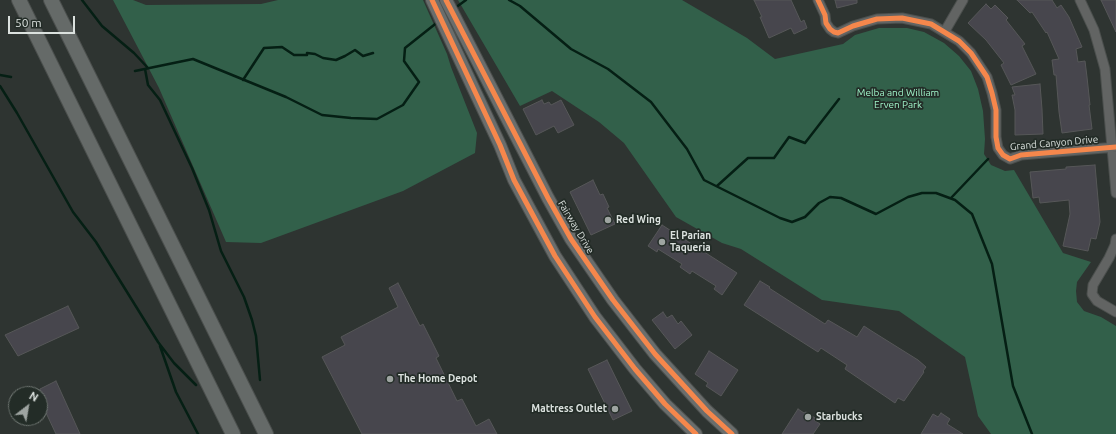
<!DOCTYPE html>
<style>
body{margin:0}
#map{position:relative;width:1116px;height:434px;overflow:hidden;background:#2e3431;font-family:Ubuntu,sans-serif}
canvas{display:block}
.north{position:absolute;left:8px;top:386px;width:40px;height:40px;box-sizing:border-box;background:#232c27;border:1px solid #6d7470;border-radius:50%;rotate:31deg;font-size:11px;font-weight:700;line-height:16px;text-align:center;color:#dbe1de}
.north::after{content:'';display:block;margin:auto;width:14px;height:18px;background:#9ea4a1;clip-path:polygon(50% 0,100% 100%,50% 72%,0 100%)}
.scale{position:absolute;left:8px;top:16px;width:67px;height:18px;box-sizing:border-box;border:2px solid #dbe1de;border-top:0;padding-left:5px;font-size:12px;line-height:14px;white-space:nowrap;color:#dbe1de;-webkit-text-stroke:3px #232c27;paint-order:stroke}
</style>
<div id="map">
<canvas width="1116" height="434"></canvas>
<div class="north">N</div>
<div class="scale">50 m</div>
</div>
<script>
const c = document.querySelector('canvas').getContext('2d');
c.lineJoin = 'round';
function fillPath(path, color) { c.fillStyle = color; c.fill(path, 'evenodd'); }
const shape = rows => new Path2D(rows.map(r => 'M' + r).join(''));
function strokePath(path, color, width, dash) { c.strokeStyle = color; c.lineWidth = width; c.lineCap = dash ? 'butt' : 'round'; c.setLineDash(dash || []); c.stroke(path); }
function write(font, color, halo, rows, align = 'center') {
  c.font = font + ' Ubuntu,sans-serif'; c.lineWidth = 3.5; c.setLineDash([]); c.textBaseline = 'middle'; c.strokeStyle = halo; c.fillStyle = color; for (const [text, x, y, turn = 0] of rows) {
    c.save(); c.translate(x, y); c.rotate((+turn || 0) * Math.PI / 180); c.textAlign = isNaN(turn) ? turn : align; if (halo) c.strokeText(text, 0, 0); c.fillText(text, 0, 0); c.restore();
  }
}
const green = shape([
 [113,0,133,0,146,5,261,4,278,0,423,0,447,54,451,67,477,133,475,153,403,191,261,243,226,242,159,88],
 [458,0,682,0,747,38,775,59,843,44,855,35,879,28,907,28,924,32,944,43,959,56,971,71,978,89,983,111,985,139,984,154,991,165,1005,171,1014,170,1063,253,1091,262,1077,282,1076,291,1077,302,1084,311,1101,317,1116,326,1116,434,991,434,978,416,965,357,899,311,822,300,741,249,722,243,676,217,624,143,599,122,552,91,520,106]
]);
const stream = shape([
 [82,0,102,26,134,53,148,68],
 [509,0,520,6,571,49,608,69,651,102,687,149,704,180,780,218,792,222,805,217,819,203,830,197,841,198,876,214,908,197,922,193,936,193,955,200,972,214,992,264,1013,386,1032,434],
 [455,8,466,0],
 [145,69,148,85,160,100,192,168,209,210,221,251,244,297,252,320,256,336,260,380],
 [135,71,193,59,286,97,322,115,351,118,377,119,403,105,419,82,404,61,405,48,439,21],
 [0,75,11,77],
 [243,80,264,48,282,47,294,55,307,55,307,53,315,54,323,58,336,60,345,56,355,50,363,56,373,53],
 [0,86,17,113,73,212,96,242,158,342,174,363,196,385],
 [717,186,748,158,774,158,789,137,805,143,839,99],
 [951,198,988,159],
 [160,346,176,392,198,434]
]);
const building = shape([
 [754,0,791,0,801,22,804,20,807,28,794,34,791,28,769,38,760,17,762,17,754,0],
 [835,0,857,0,857,3,837,8,835,0],
 [1017,0,1052,0,1057,8,1061,5,1069,17,1082,47,1076,49,1078,62,1085,61,1087,77,1090,105,1089,105,1092,129,1062,133,1059,112,1056,75,1054,75,1052,60,1059,59,1047,32,1046,33,1032,12,1030,13,1017,0],
 [1101,0,1116,0,1116,32,1101,0],
 [986,4,991,9,995,5,1008,18,1006,20,1025,44,1022,46,1036,74,1011,85,1001,65,1004,63,986,40,968,23,986,4],
 [1040,84,1042,109,1043,134,1015,135,1015,110,1012,95,1015,95,1012,87,1040,84],
 [542,100,544,104,549,102,551,105,561,100,574,125,558,133,554,126,536,135,523,109,542,100],
 [1095,165,1100,222,1096,239,1091,238,1088,251,1063,246,1070,214,1069,200,1040,203,1039,197,1033,198,1030,172,1066,169,1066,167,1095,165],
 [593,180,600,195,603,194,609,207,607,208,615,224,591,235,570,192,593,180],
 [662,225,737,273,722,295,714,289,716,286,692,271,690,274,680,267,682,264,658,249,657,252,648,246,662,225],
 [760,281,770,287,769,288,825,324,828,320,857,337,864,326,870,330,918,360,926,367,923,371,924,372,904,401,898,398,895,403,845,369,847,365,821,348,818,352,744,305,760,281],
 [398,283,420,326,423,324,439,356,436,358,457,401,462,399,476,426,489,419,497,434,362,434,322,357,345,345,341,337,398,307,389,288,398,283],
 [68,306,79,328,18,356,5,335,68,306],
 [663,312,667,318,672,315,678,324,681,321,692,335,675,349,652,320,663,312],
 [709,351,738,370,721,396,706,386,708,383,695,374,709,351],
 [607,360,632,411,613,420,588,369,607,360],
 [56,381,80,434,56,434,40,400,40,389,56,381],
 [798,409,804,413,806,412,815,418,814,420,820,424,813,434,782,434,798,409],
 [941,413,950,419,947,424,963,434,921,434,933,414,938,417,941,413]
]);
const minor = shape([
 [818,0,825,15,826,23,830,29,834,32,838,33,853,26,877,19,902,18,931,24,959,41,971,53,987,77,992,93,996,110,996,137,998,148,1003,155,1010,159,1021,155,1116,147],
 [1080,0,1094,30,1105,69,1116,193],
 [945,31,963,0],
 [1116,239,1115,245,1109,258,1093,285,1092,294,1097,301,1116,312]
]);
const major = shape([
 [432,0,500,145,514,180,555,256,595,317,635,369,665,404,696,434],
 [446,0,548,198,571,239,613,300,655,354,707,411,732,434]
]);
const highway = shape([
 [19,0,233,434],
 [51,0,266,434]
]);
const cycleway = shape([
 [432,0,500,145,514,180,555,256,595,317,635,369,665,404,696,434],
 [446,0,548,198,571,239,613,300,655,354,707,411,732,434],
 [818,0,825,15,826,23,830,29,834,32,838,33,853,26,877,19,902,18,931,24,959,41,971,53,987,77,992,93,996,110,996,137,998,148,1003,155,1010,159,1021,155,1116,147]
]);
const markers = [
 [608,220,4,"#9ea4a1"],
 [662,242,4,"#9ea4a1"],
 [390,379,4,"#9ea4a1"],
 [615,409,4,"#9ea4a1"],
 [808,417,4,"#9ea4a1"]
];
const parkNames = [
 ["Melba and William",898,93],
 ["Erven Park",898,105]
];
const streetNames = [
 ["Grand Canyon Drive",1054,143,-5],
 ["Fairway Drive",576,227,59]
];
const poiNames = [
 ["Red Wing",616,220],
 ["El Parian",670,236],
 ["Taqueria",670,248],
 ["The Home Depot",398,379],
 ["Mattress Outlet",607,409,"right"],
 ["Starbucks",816,417]
];
fillPath(green, '#32604a');
strokePath(stream, '#051f14', 2.5);
fillPath(building, '#47464d');
strokePath(building, '#565758', 1);
strokePath(minor, '#4b4f4d', 11);
strokePath(major, '#4b4f4d', 14);
strokePath(highway, '#4b4f4d', 16);
strokePath(minor, '#626463', 9);
strokePath(major, '#6a6d6c', 12);
strokePath(highway, '#656a68', 14);
strokePath(cycleway, '#f5874c', 5);
for (const [x, y, r, color] of markers) { const dot = new Path2D(); dot.arc(x, y, r, 0, 2 * Math.PI); c.fillStyle = color; c.fill(dot); strokePath(dot, '#232c27', 1.5); }
write('10px', '#a0f5ca', '#232c27', parkNames);
write('10px', '#dbe1de', '#232c27', streetNames);
write('bold 10px', '#dbe1de', '#232c27', poiNames, 'left');
</script>
